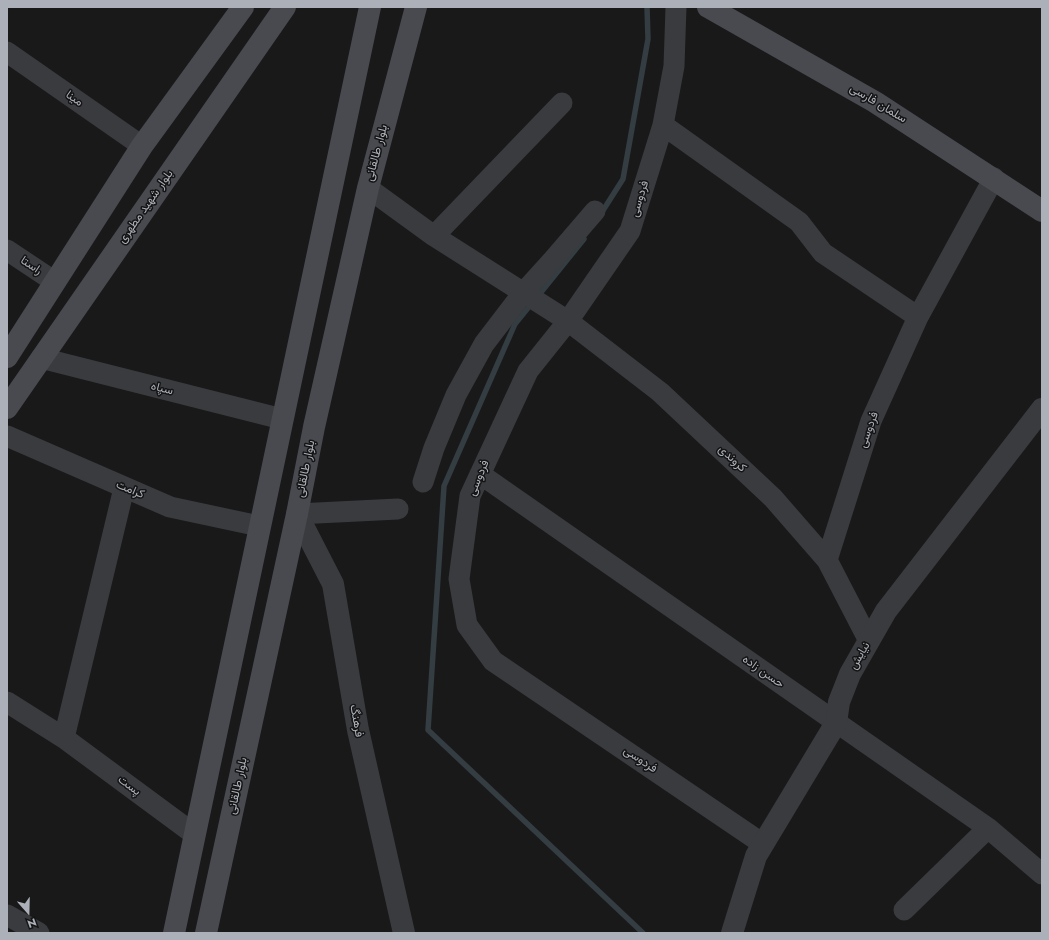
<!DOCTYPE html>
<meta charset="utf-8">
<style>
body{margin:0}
#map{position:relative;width:1049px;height:940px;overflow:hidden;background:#19191a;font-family:Jost,sans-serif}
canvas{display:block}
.frame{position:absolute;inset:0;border:8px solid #acb1b9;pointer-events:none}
.north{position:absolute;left:8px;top:892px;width:40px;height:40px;-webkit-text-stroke:3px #141415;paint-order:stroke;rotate:160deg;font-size:11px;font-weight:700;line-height:16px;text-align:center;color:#acb1b9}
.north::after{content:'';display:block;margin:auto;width:14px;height:18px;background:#acb1b9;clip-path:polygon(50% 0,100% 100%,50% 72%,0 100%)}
</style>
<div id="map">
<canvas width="1049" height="940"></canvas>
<div class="frame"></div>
<div class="north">N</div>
</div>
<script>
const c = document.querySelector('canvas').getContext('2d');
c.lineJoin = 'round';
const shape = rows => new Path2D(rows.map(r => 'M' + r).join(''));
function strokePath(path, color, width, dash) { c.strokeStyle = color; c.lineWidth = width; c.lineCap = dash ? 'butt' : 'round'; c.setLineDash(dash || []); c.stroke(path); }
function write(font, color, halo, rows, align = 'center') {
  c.font = font + ' Jost,Vazirmatn,sans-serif'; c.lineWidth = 3; c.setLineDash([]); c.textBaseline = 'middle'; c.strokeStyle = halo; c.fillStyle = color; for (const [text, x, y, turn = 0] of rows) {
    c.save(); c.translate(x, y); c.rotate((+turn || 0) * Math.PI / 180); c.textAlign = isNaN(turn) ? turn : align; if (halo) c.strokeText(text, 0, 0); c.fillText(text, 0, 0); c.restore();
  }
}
const stream = shape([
 [602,212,623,179,648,39,647,7],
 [538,296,584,239],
 [532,303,515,324,444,486,428,730,643,933]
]);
const minor = shape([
 [676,7,674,66,663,125,630,231,568,321,528,371,470,496,459,579,467,625,493,661,763,844],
 [7,52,142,146],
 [663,125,799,222,823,253,918,317],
 [368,188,434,236,568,321,660,392,773,498,827,560,869,641],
 [434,236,562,103],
 [7,250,55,282],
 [41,358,282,419],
 [7,436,170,507,259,526],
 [480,474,988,828,1042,874],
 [423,482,434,448,456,395,484,344,523,293,552,261,595,211],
 [297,514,398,509],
 [827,560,871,421,918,317,994,178],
 [7,702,64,738,194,834],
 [64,738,124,488],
 [904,910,988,828],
 [7,915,39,933]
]);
const tertiary = shape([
 [297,514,333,584,358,730,404,933],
 [732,933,756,856,836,723,839,702,850,674,886,611,1042,409]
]);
const secondary = shape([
 [708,7,875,102,1042,211],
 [7,357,142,146,243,7],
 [7,408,285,7],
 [174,933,370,7],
 [206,933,297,514,314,427,368,188,416,7]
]);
const streetNames = [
 ["مینا",74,99,35],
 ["سلمان فارسی",878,104,31],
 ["بلوار طالقانی",377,153,-75],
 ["فردوسی",640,199,-73],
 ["بلوار شهید مطهری",146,207,-55],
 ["راستا",31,266,34],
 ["سپاه",162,389,14],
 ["فردوسی",869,430,-70],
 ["کروندی",732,459,43],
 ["بلوار طالقانی",306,469,-79],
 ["فردوسی",479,478,-67],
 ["کرامت",130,490,23],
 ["نیایش",860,656,-60],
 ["حسن زاده",763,672,35],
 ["فرهنگ",356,721,80],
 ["فردوسی",640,760,34],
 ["پست",129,786,37],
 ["بلوار طالقانی",238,786,-78]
];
strokePath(stream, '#333d42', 5.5);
strokePath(minor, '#3a3b3f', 21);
strokePath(tertiary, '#3a3b3f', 22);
strokePath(secondary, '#484a4f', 22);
write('12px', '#acb1b9', '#141415', streetNames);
</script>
